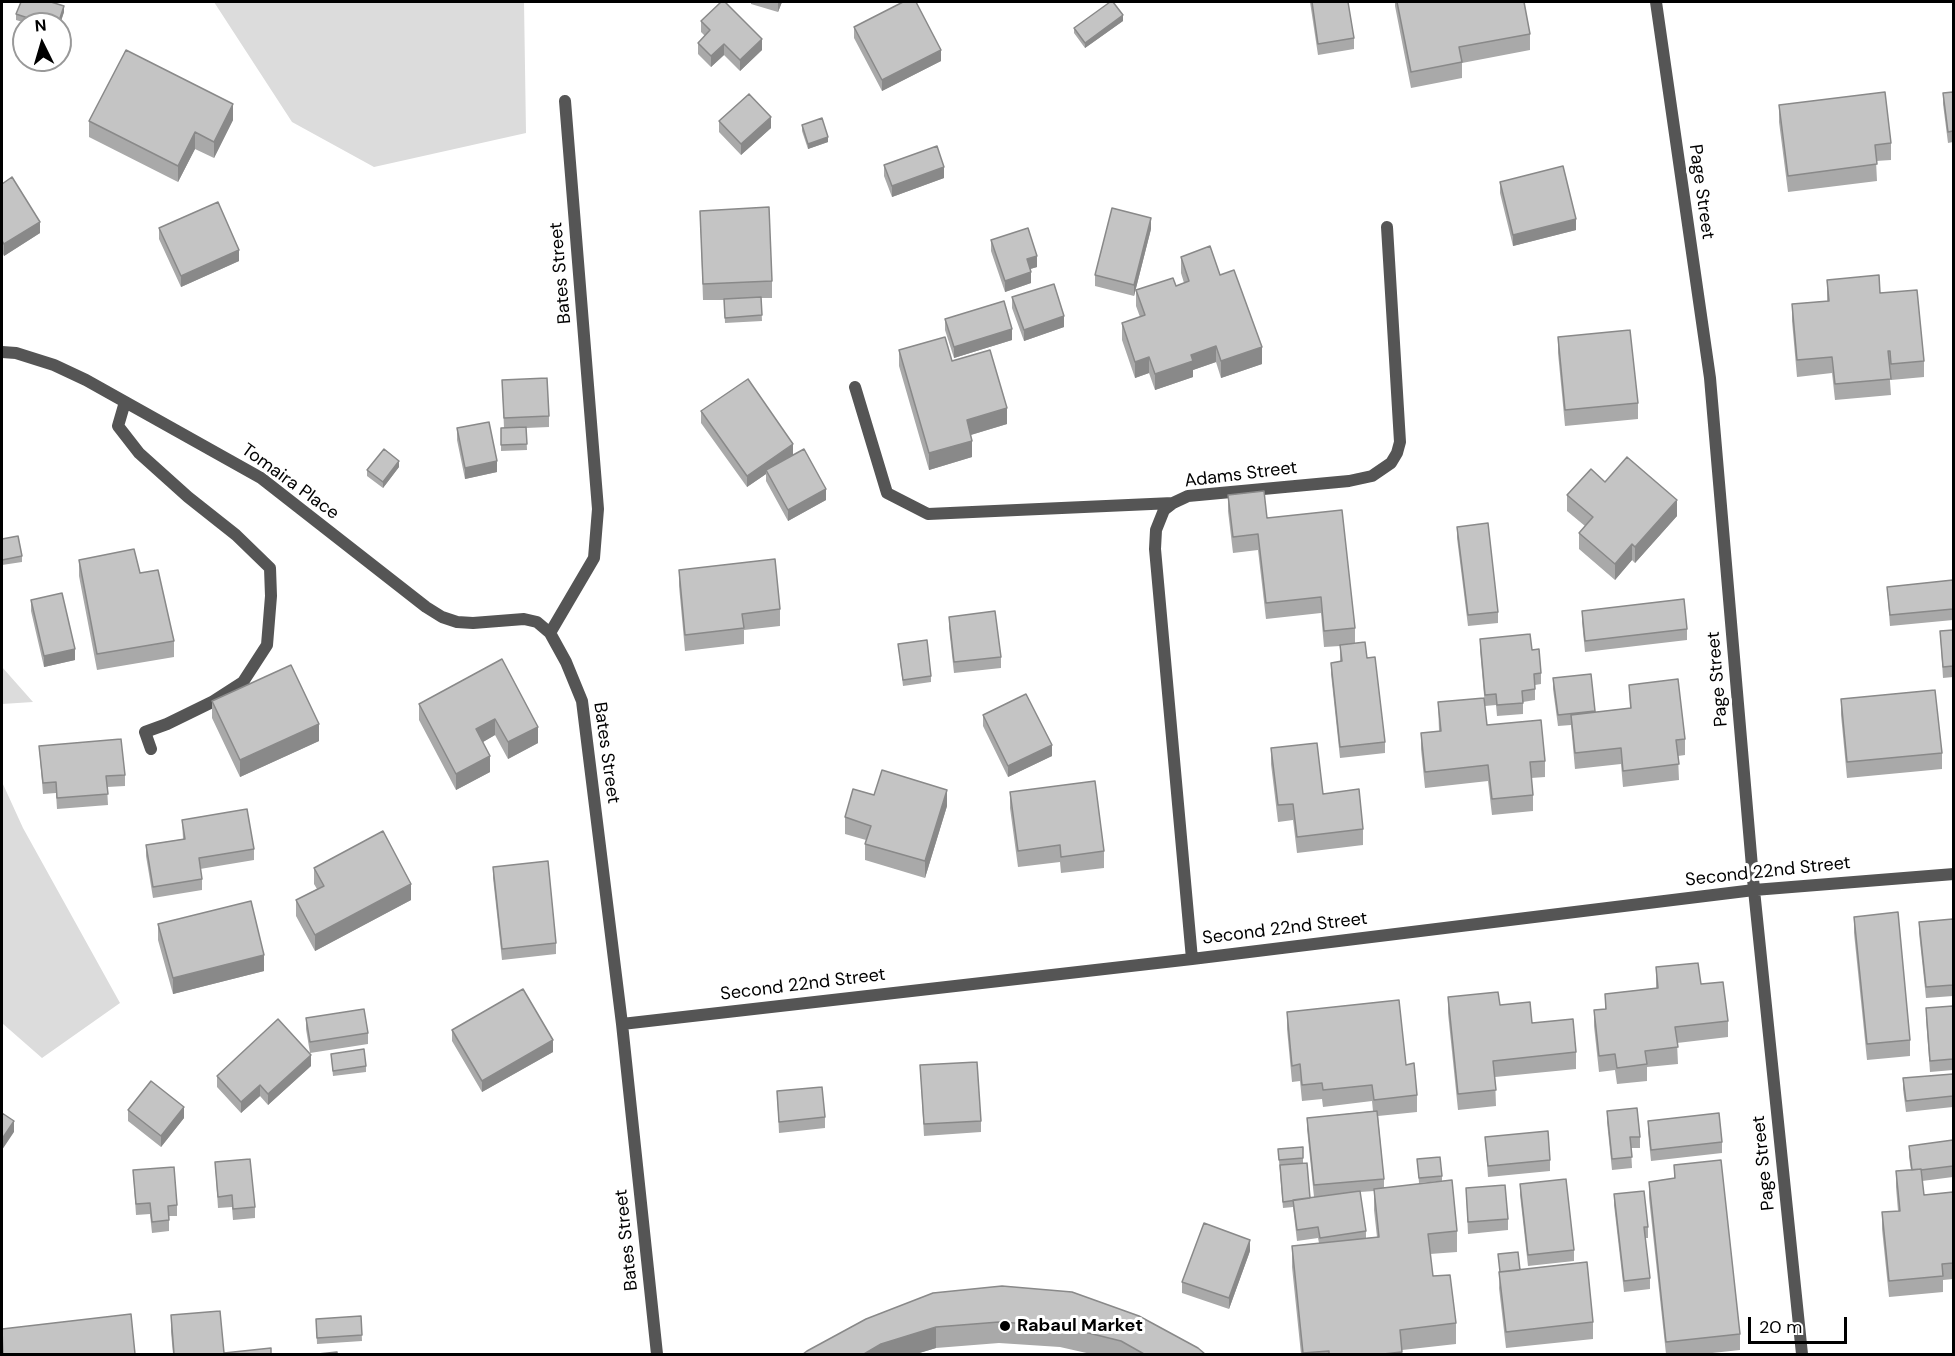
<!DOCTYPE html>
<style>
body{margin:0}
#map{position:relative;width:1955px;height:1356px;overflow:hidden;background:#fff;font-family:"DM Sans",sans-serif}
canvas{display:block}
.frame{position:absolute;inset:0;border:3px solid #000;pointer-events:none}
.north{position:absolute;left:12px;top:12px;width:60px;height:60px;box-sizing:border-box;background:#fff;border:2px solid #999;border-radius:50%;rotate:355deg;font-size:16px;font-weight:700;line-height:24px;text-align:center;color:#000}
.north::after{content:'';display:block;margin:auto;width:21px;height:27px;background:#000;clip-path:polygon(50% 0,100% 100%,50% 72%,0 100%)}
.scale{position:absolute;left:1748px;top:1317px;width:99px;height:27px;box-sizing:border-box;border:3px solid #000;border-top:0;padding-left:8px;font-size:18px;line-height:21px;white-space:nowrap;color:#000;-webkit-text-stroke:4px #fff;paint-order:stroke}
</style>
<div id="map">
<canvas width="1955" height="1356"></canvas>
<div class="frame"></div>
<div class="north">N</div>
<div class="scale">20 m</div>
</div>
<script>
const c = document.querySelector('canvas').getContext('2d');
c.lineJoin = 'round';
function fillPath(path, color) { c.fillStyle = color; c.fill(path, 'evenodd'); }
const shape = rows => new Path2D(rows.map(r => 'M' + r).join(''));
function strokePath(path, color, width, dash) { c.strokeStyle = color; c.lineWidth = width; c.lineCap = dash ? 'butt' : 'round'; c.setLineDash(dash || []); c.stroke(path); }
function write(font, color, halo, rows, align = 'center') {
  c.font = font + ' "DM Sans",sans-serif'; c.lineWidth = 6; c.setLineDash([]); c.textBaseline = 'middle'; c.strokeStyle = halo; c.fillStyle = color; for (const [text, x, y, turn = 0] of rows) {
    c.save(); c.translate(x, y); c.rotate((+turn || 0) * Math.PI / 180); c.textAlign = isNaN(turn) ? turn : align; if (halo) c.strokeText(text, 0, 0); c.fillText(text, 0, 0); c.restore();
  }
}
const green = shape([
 [214,2,524,2,526,133,374,167,292,122],
 [2,667,33,702,2,704],
 [2,782,23,828,120,1003,42,1058,2,1023]
]);
const street = shape([
 [1656,2,1710,378,1754,890,1802,1354],
 [565,101,598,509,594,558,550,633,566,662,582,701,622,1024,657,1354],
 [2,352,16,353,54,365,86,380,261,478,426,607,442,617,457,622,473,623,524,619,537,622,550,633],
 [855,387,887,493,928,514,1173,503],
 [125,402,118,426,139,453,188,497,236,535,270,568,271,596,267,645,243,682,212,702,167,724,145,732,151,749],
 [1192,959,1155,549,1156,530,1164,510,1173,503,1188,496,1349,481,1372,476,1391,463,1397,453,1400,442,1387,227],
 [622,1024,1192,959,1754,890,1954,874]
]);
const wall = shape([
 [751,2,782,2,778,12,751,4],
 [1310,2,1348,2,1354,38,1354,49,1318,55],
 [1395,2,1524,2,1530,34,1530,50,1462,63,1462,78,1411,88,1395,6],
 [64,12,60,24,26,24,26,23,16,20,16,14],
 [701,21,762,50,740,71,724,55,711,67,698,54,698,43,705,36,701,32],
 [1123,21,1085,48,1074,33,1074,28],
 [854,27,941,61,882,91,854,38],
 [1953,92,1953,142,1948,143,1943,104,1943,93],
 [1779,105,1891,143,1891,160,1876,161,1877,181,1788,192,1779,122],
 [233,120,214,158,195,149,178,182,89,137,89,121],
 [719,121,771,128,741,155,719,132],
 [802,125,828,142,808,149,802,131],
 [884,165,944,178,892,197,884,176],
 [1500,182,1576,230,1513,246,1500,193],
 [2,184,40,233,4,256,2,252],
 [700,211,772,281,772,298,761,298,762,321,725,323,724,300,703,300],
 [159,228,239,261,181,287,159,239],
 [1151,229,1134,296,1095,286,1095,275],
 [991,240,1037,267,1030,269,1031,283,1005,292,991,251],
 [1181,257,1220,275,1262,364,1221,378,1216,362,1193,370,1193,377,1155,390,1149,373,1135,378,1122,340,1122,323,1140,317,1136,306,1136,290,1176,286,1184,283,1181,273],
 [1827,280,1880,293,1924,361,1924,377,1891,380,1890,367,1889,367,1891,395,1835,400,1832,373,1797,377,1792,321,1792,304,1827,301],
 [1012,297,1064,327,1024,341,1012,308],
 [945,319,1012,340,954,358,945,330],
 [1558,337,1638,403,1638,419,1565,426,1558,353],
 [899,350,952,361,1007,424,971,435,972,457,929,470,899,366],
 [502,380,549,416,549,427,526,428,527,450,501,451,501,428,504,428],
 [701,411,793,455,826,500,788,521,766,481,766,474,747,487,701,423],
 [457,428,497,472,465,479,457,440],
 [399,467,383,488,367,476,367,470],
 [1605,482,1677,516,1635,563,1632,560,1615,580,1579,549,1579,533,1585,526,1567,511,1567,495],
 [1228,495,1267,518,1355,628,1355,644,1367,658,1385,742,1385,753,1340,758,1331,674,1331,663,1340,661,1340,646,1324,647,1321,613,1266,619,1258,550,1233,553,1228,511],
 [1457,527,1498,612,1498,623,1468,626,1457,538],
 [2,539,22,556,22,562,2,565],
 [79,560,140,573,174,641,174,657,97,670,79,576],
 [679,570,780,609,780,626,744,630,744,644,685,651,679,586],
 [1953,580,1953,620,1890,626,1887,587],
 [31,600,75,660,44,667,31,611],
 [1582,611,1687,629,1687,640,1585,652,1582,622],
 [949,617,1001,657,1001,668,954,673,949,628],
 [1953,630,1953,677,1943,678,1940,631],
 [1480,639,1532,650,1541,673,1541,684,1535,685,1535,700,1523,702,1523,714,1497,716,1496,705,1485,706,1480,650],
 [898,644,931,676,931,682,903,686],
 [502,659,538,743,508,759,495,735,483,742,490,772,456,790,419,720,419,704],
 [1591,674,1595,712,1630,708,1629,685,1685,739,1685,755,1678,756,1679,780,1623,787,1621,764,1575,769,1571,725,1558,726,1553,689,1553,678],
 [1841,699,1942,753,1942,769,1847,778,1841,715],
 [212,701,319,741,240,777,212,718],
 [1438,702,1487,725,1545,761,1545,777,1531,778,1533,795,1533,811,1492,815,1488,781,1425,788,1421,749,1421,733,1439,731],
 [983,715,1052,756,1008,777,983,726],
 [39,746,125,775,125,786,107,787,108,805,57,809,56,793,43,794],
 [1271,748,1363,829,1363,845,1297,853,1293,820,1278,822,1271,764],
 [1010,792,1104,851,1104,868,1061,873,1060,862,1018,867,1010,808],
 [874,795,947,806,925,878,865,860,865,844,866,840,845,834,845,817],
 [182,820,254,849,254,860,200,869,202,879,202,890,153,898,146,856,146,845,183,839],
 [493,867,556,943,556,954,502,960,493,878],
 [314,868,411,900,315,951,296,916,296,900,317,889,314,884],
 [1854,917,1910,1040,1910,1056,1867,1060,1854,933],
 [1953,919,1953,996,1926,998,1919,933,1919,922],
 [158,924,264,971,173,994,158,940],
 [1656,967,1701,984,1728,1021,1728,1037,1677,1043,1678,1064,1647,1067,1647,1081,1617,1084,1615,1070,1599,1072,1594,1026,1594,1010,1605,1009,1605,994,1656,988],
 [1448,997,1500,1005,1532,1023,1576,1052,1576,1069,1495,1077,1496,1106,1458,1110,1448,1013],
 [1953,1006,1953,1070,1930,1072,1926,1019,1926,1008],
 [1287,1012,1406,1065,1417,1095,1417,1112,1378,1116,1384,1179,1384,1188,1457,1231,1457,1252,1430,1254,1433,1276,1456,1323,1456,1344,1402,1350,1402,1354,1301,1354,1292,1267,1292,1246,1319,1243,1318,1238,1297,1241,1293,1207,1283,1208,1278,1149,1303,1158,1303,1163,1310,1198,1341,1194,1314,1197,1307,1129,1307,1118,1373,1111,1372,1101,1323,1107,1322,1099,1302,1101,1300,1081,1292,1082,1287,1029],
 [1374,1191,1374,1210,1377,1237,1366,1238,1366,1231,1360,1192],
 [306,1018,368,1033,368,1044,310,1053,306,1029],
 [452,1030,553,1052,482,1092,452,1041],
 [331,1054,366,1066,366,1072,333,1076],
 [920,1065,981,1121,981,1132,924,1136],
 [311,1066,268,1105,260,1096,241,1113,217,1087,217,1076],
 [1953,1074,1953,1107,1906,1112,1903,1089,1903,1078],
 [777,1091,825,1117,825,1128,779,1133],
 [128,1110,184,1118,161,1147,128,1121],
 [1607,1111,1640,1137,1640,1148,1631,1148,1632,1168,1612,1170,1607,1122],
 [1648,1121,1722,1142,1722,1153,1651,1161,1648,1132],
 [1485,1137,1550,1160,1550,1171,1488,1177],
 [1953,1140,1953,1177,1922,1181,1924,1195,1953,1192,1953,1279,1943,1280,1943,1292,1889,1297,1882,1229,1882,1212,1898,1211,1896,1187,1896,1171,1911,1170,1909,1157,1909,1146],
 [1417,1159,1442,1176,1442,1181,1419,1183],
 [215,1162,255,1207,255,1218,233,1220,232,1207,218,1208],
 [1674,1165,1740,1334,1740,1350,1703,1354,1666,1354,1649,1198,1649,1182,1674,1178],
 [133,1170,177,1205,177,1216,169,1216,169,1231,152,1233,150,1214,136,1215],
 [1520,1184,1574,1250,1574,1261,1528,1266,1520,1195],
 [1466,1188,1508,1219,1508,1230,1468,1234],
 [1614,1194,1648,1227,1648,1238,1645,1238,1650,1278,1650,1289,1624,1292,1614,1205],
 [1250,1251,1229,1309,1182,1293,1182,1282],
 [1498,1254,1593,1322,1593,1339,1506,1348,1499,1288,1500,1272],
 [933,1293,1205,1354,1091,1354,1060,1347,999,1343,936,1348,916,1354,803,1354],
 [171,1315,224,1353,271,1354,173,1354,171,1332],
 [361,1316,362,1341,317,1344,316,1319]
]);
const shadedWall = shape([
 [778,2,782,2,778,12],
 [64,6,64,12,60,24,58,24],
 [1123,15,1123,21,1085,48,1085,43],
 [762,39,762,50,740,71,740,60],
 [724,44,724,55,711,67,711,56],
 [941,50,941,61,882,91,882,80],
 [233,104,233,120,214,158,214,142],
 [771,117,771,128,741,155,741,144],
 [195,132,195,149,178,182,178,166],
 [828,137,828,142,808,149,808,144],
 [944,167,944,178,892,197,892,186],
 [1151,218,1151,229,1134,296,1134,285],
 [1576,219,1576,230,1513,246,1513,235],
 [40,222,40,233,4,256,4,244],
 [239,250,239,261,181,287,181,276],
 [1037,256,1037,267,1027,270,1027,259],
 [1031,272,1031,283,1005,292,1005,281],
 [1064,316,1064,327,1024,341,1024,330],
 [1012,329,1012,340,954,358,954,347],
 [1216,346,1216,362,1193,370,1193,377,1155,390,1155,374,1191,355],
 [1262,347,1262,364,1221,378,1221,361],
 [1149,357,1149,373,1135,378,1135,362],
 [1007,408,1007,424,967,436,967,420],
 [972,441,972,457,929,470,929,453],
 [793,444,793,455,766,470,766,474,747,487,747,476],
 [399,461,399,467,383,488,383,482],
 [497,461,497,472,465,479,465,468],
 [826,489,826,500,788,521,788,510],
 [1677,500,1677,516,1635,563,1635,547],
 [1632,544,1632,560,1615,580,1615,564],
 [75,649,75,660,44,667,44,656],
 [495,719,495,735,476,746,476,729],
 [319,724,319,741,240,777,240,760],
 [538,727,538,743,508,759,508,742],
 [1052,745,1052,756,1008,777,1008,766],
 [490,756,490,772,456,790,456,774],
 [947,790,947,806,925,878,925,861],
 [411,884,411,900,315,951,315,935],
 [264,955,264,971,173,994,173,978],
 [553,1040,553,1052,482,1092,482,1081],
 [311,1055,311,1066,268,1105,268,1094],
 [260,1085,260,1096,241,1113,241,1102],
 [184,1107,184,1118,161,1147,161,1136],
 [14,1121,14,1132,2,1150,2,1139],
 [1250,1240,1250,1251,1229,1309,1229,1298],
 [936,1327,936,1348,916,1354,864,1354,881,1344]
]);
const building = shape([
 [21,2,51,2,64,6,58,24,53,24,48,22,48,24,26,24,28,18,16,14,21,2],
 [721,2,725,2,762,39,740,60,724,44,711,56,698,43,710,30,701,21,721,2],
 [903,2,916,2,941,50,882,80,854,27,903,2],
 [1110,2,1113,2,1123,15,1085,43,1074,28,1110,2],
 [1312,2,1348,2,1354,38,1318,44,1312,2],
 [1397,2,1524,2,1530,34,1459,47,1462,62,1411,72,1397,2],
 [126,50,233,104,214,142,195,132,178,166,89,121,126,50],
 [1885,92,1891,143,1875,145,1877,164,1788,176,1779,105,1885,92],
 [1953,92,1953,131,1948,132,1943,93,1953,92],
 [749,94,771,117,741,144,719,121,749,94],
 [822,118,828,137,808,144,802,125,822,118],
 [937,146,944,167,892,186,884,165,937,146],
 [1563,166,1576,219,1513,235,1500,182,1563,166],
 [12,177,40,222,4,244,2,241,2,184,12,177],
 [218,202,239,250,181,276,159,228,218,202],
 [769,207,772,281,703,284,700,211,769,207],
 [1112,208,1151,218,1134,285,1095,275,1112,208],
 [1028,228,1037,256,1027,259,1031,272,1005,281,991,240,1028,228],
 [1210,246,1220,275,1234,270,1262,347,1221,361,1216,346,1191,355,1193,361,1155,374,1149,357,1135,362,1122,323,1145,315,1136,290,1173,278,1176,286,1189,281,1181,257,1210,246],
 [1879,275,1880,293,1917,290,1924,361,1891,364,1890,351,1888,351,1891,379,1835,384,1832,357,1797,360,1792,304,1829,301,1827,280,1879,275],
 [1054,284,1064,316,1024,330,1012,297,1054,284],
 [761,297,762,315,725,318,724,299,761,297],
 [1004,301,1012,329,954,347,945,319,1004,301],
 [1630,330,1638,403,1565,410,1558,337,1630,330],
 [945,337,952,361,990,350,1007,408,967,420,972,441,929,453,899,350,945,337],
 [547,378,549,416,504,418,502,380,547,378],
 [748,379,793,444,747,476,701,411,748,379],
 [489,422,497,461,465,468,457,428,489,422],
 [526,427,527,444,501,445,501,428,526,427],
 [384,449,399,461,383,482,367,470,384,449],
 [804,449,826,489,788,510,766,470,804,449],
 [1627,457,1677,500,1635,547,1632,544,1615,564,1579,533,1593,517,1567,495,1591,469,1605,482,1627,457],
 [1264,491,1267,518,1342,510,1355,628,1324,631,1321,597,1266,603,1258,534,1233,537,1228,495,1264,491],
 [1488,523,1498,612,1468,615,1457,527,1488,523],
 [18,536,22,556,2,560,2,539,18,536],
 [134,549,140,573,158,570,174,641,97,654,79,560,134,549],
 [775,559,780,609,742,614,744,628,685,635,679,570,775,559],
 [1953,580,1953,609,1890,615,1887,587,1953,580],
 [62,593,75,649,44,656,31,600,62,593],
 [1684,599,1687,629,1585,641,1582,611,1684,599],
 [995,611,1001,657,954,662,949,617,995,611],
 [1953,630,1953,666,1943,667,1940,631,1953,630],
 [1530,634,1532,650,1539,649,1541,673,1534,674,1535,689,1522,691,1523,703,1497,705,1496,694,1485,695,1480,639,1530,634],
 [927,640,931,676,903,680,898,644,927,640],
 [1365,642,1367,658,1375,657,1385,742,1340,747,1331,663,1342,661,1340,645,1365,642],
 [502,659,538,727,508,742,495,719,476,729,490,756,456,774,419,704,502,659],
 [291,665,319,724,240,760,212,701,291,665],
 [1591,674,1595,711,1558,715,1553,678,1591,674],
 [1678,679,1685,739,1676,740,1679,764,1623,771,1621,748,1575,753,1571,715,1631,708,1629,685,1678,679],
 [1935,690,1942,753,1847,762,1841,699,1935,690],
 [1026,694,1052,745,1008,766,983,715,1026,694],
 [1484,698,1487,725,1541,720,1545,761,1530,762,1533,795,1492,799,1488,765,1425,772,1421,733,1441,731,1438,702,1484,698],
 [121,739,125,775,106,776,108,794,57,798,56,782,43,783,39,746,121,739],
 [1317,743,1323,794,1359,789,1363,829,1297,837,1293,804,1278,805,1271,748,1317,743],
 [882,770,947,790,925,861,865,844,871,826,845,817,853,789,874,795,882,770],
 [1095,781,1104,851,1061,857,1060,845,1018,851,1010,792,1095,781],
 [247,809,254,849,199,858,202,879,153,887,146,845,185,839,182,820,247,809],
 [383,831,411,884,315,935,296,900,324,886,314,868,383,831],
 [548,861,556,943,502,949,493,867,548,861],
 [251,901,264,955,173,978,158,924,251,901],
 [1898,912,1910,1040,1867,1044,1854,917,1898,912],
 [1953,919,1953,985,1926,987,1919,922,1953,919],
 [1698,963,1701,984,1723,982,1728,1021,1675,1027,1678,1047,1645,1051,1647,1064,1617,1068,1615,1054,1599,1056,1594,1010,1606,1009,1605,994,1658,988,1656,967,1698,963],
 [523,989,553,1040,482,1081,452,1030,523,989],
 [1498,992,1500,1005,1530,1002,1532,1023,1573,1019,1576,1052,1493,1061,1496,1090,1458,1094,1448,997,1498,992],
 [1399,1000,1406,1065,1414,1063,1417,1095,1374,1100,1372,1085,1323,1090,1322,1083,1302,1085,1300,1064,1292,1066,1287,1012,1399,1000],
 [1953,1006,1953,1059,1930,1061,1926,1008,1953,1006],
 [364,1009,368,1033,310,1042,306,1018,364,1009],
 [278,1019,311,1055,268,1094,260,1085,241,1102,217,1076,278,1019],
 [364,1049,366,1066,333,1071,331,1054,364,1049],
 [977,1062,981,1121,924,1124,920,1065,977,1062],
 [1953,1074,1953,1096,1906,1101,1903,1078,1953,1074],
 [151,1081,184,1107,161,1136,128,1110,151,1081],
 [822,1087,825,1117,779,1122,777,1091,822,1087],
 [1637,1108,1640,1137,1630,1137,1632,1157,1612,1159,1607,1111,1637,1108],
 [1377,1111,1384,1179,1314,1185,1307,1118,1377,1111],
 [2,1113,14,1121,2,1139,2,1113],
 [1719,1113,1722,1142,1651,1150,1648,1121,1719,1113],
 [1548,1131,1550,1160,1488,1166,1485,1137,1548,1131],
 [1953,1140,1953,1166,1921,1170,1921,1169,1912,1170,1909,1146,1953,1140],
 [1303,1147,1303,1158,1279,1160,1278,1149,1303,1147],
 [1440,1157,1442,1176,1419,1178,1417,1159,1440,1157],
 [250,1159,255,1207,233,1209,232,1195,218,1197,215,1162,250,1159],
 [1721,1160,1740,1334,1666,1342,1649,1182,1675,1178,1674,1165,1721,1160],
 [1307,1163,1310,1198,1283,1202,1280,1165,1307,1163],
 [174,1167,177,1205,168,1206,169,1220,152,1222,150,1203,136,1204,133,1170,174,1167],
 [1921,1169,1924,1195,1953,1192,1953,1263,1942,1264,1943,1276,1889,1281,1882,1212,1900,1211,1896,1171,1921,1169],
 [1566,1179,1574,1250,1528,1255,1520,1184,1566,1179],
 [1452,1180,1457,1231,1428,1234,1433,1276,1450,1275,1456,1323,1400,1330,1402,1352,1383,1354,1329,1354,1329,1351,1303,1353,1292,1246,1379,1237,1374,1189,1452,1180],
 [1505,1185,1508,1219,1468,1222,1466,1188,1505,1185],
 [1360,1191,1366,1231,1320,1238,1318,1227,1297,1230,1293,1200,1360,1191],
 [1644,1191,1648,1227,1644,1227,1650,1278,1624,1281,1614,1194,1644,1191],
 [1204,1223,1250,1240,1229,1298,1182,1282,1204,1223],
 [1518,1252,1520,1270,1500,1272,1498,1254,1518,1252],
 [1587,1262,1593,1322,1506,1332,1499,1272,1587,1262],
 [1002,1286,1072,1292,1139,1316,1198,1348,1205,1354,1144,1354,1121,1341,1060,1326,999,1322,936,1327,881,1344,864,1354,803,1354,807,1351,866,1319,933,1293,1002,1286],
 [220,1311,224,1353,271,1348,271,1354,174,1354,171,1315,220,1311],
 [131,1314,135,1354,3,1354,2,1329,131,1314],
 [361,1316,362,1335,317,1338,316,1319,361,1316],
 [337,1352,337,1354,318,1354,337,1352]
]);
const markers = [
 [1005,1326,6,"#000"]
];
const streetNames = [
 ["Page Street",1701,192,82],
 ["Bates Street",561,273,-95],
 ["Adams Street",1241,475,-7],
 ["Tomaira Place",290,482,36],
 ["Page Street",1718,679,-95],
 ["Bates Street",606,753,82],
 ["Second 22nd Street",1768,872,-6],
 ["Second 22nd Street",1285,929,-7],
 ["Second 22nd Street",803,985,-7],
 ["Page Street",1764,1163,-96],
 ["Bates Street",627,1240,-96]
];
const poiNames = [
 ["Rabaul Market",1017,1326]
];
fillPath(green, '#dcdcdc');
strokePath(street, '#555', 12);
fillPath(wall, '#a9a9a9');
fillPath(shadedWall, '#898989');
fillPath(building, '#c4c4c4');
strokePath(building, '#898989', 1.5);
for (const [x, y, r, color] of markers) { const dot = new Path2D(); dot.arc(x, y, r, 0, 2 * Math.PI); c.fillStyle = color; c.fill(dot); strokePath(dot, '#fff', 2); }
write('18px', '#000', '#fff', streetNames);
write('bold 18px', '#000', '#fff', poiNames, 'left');
</script>
